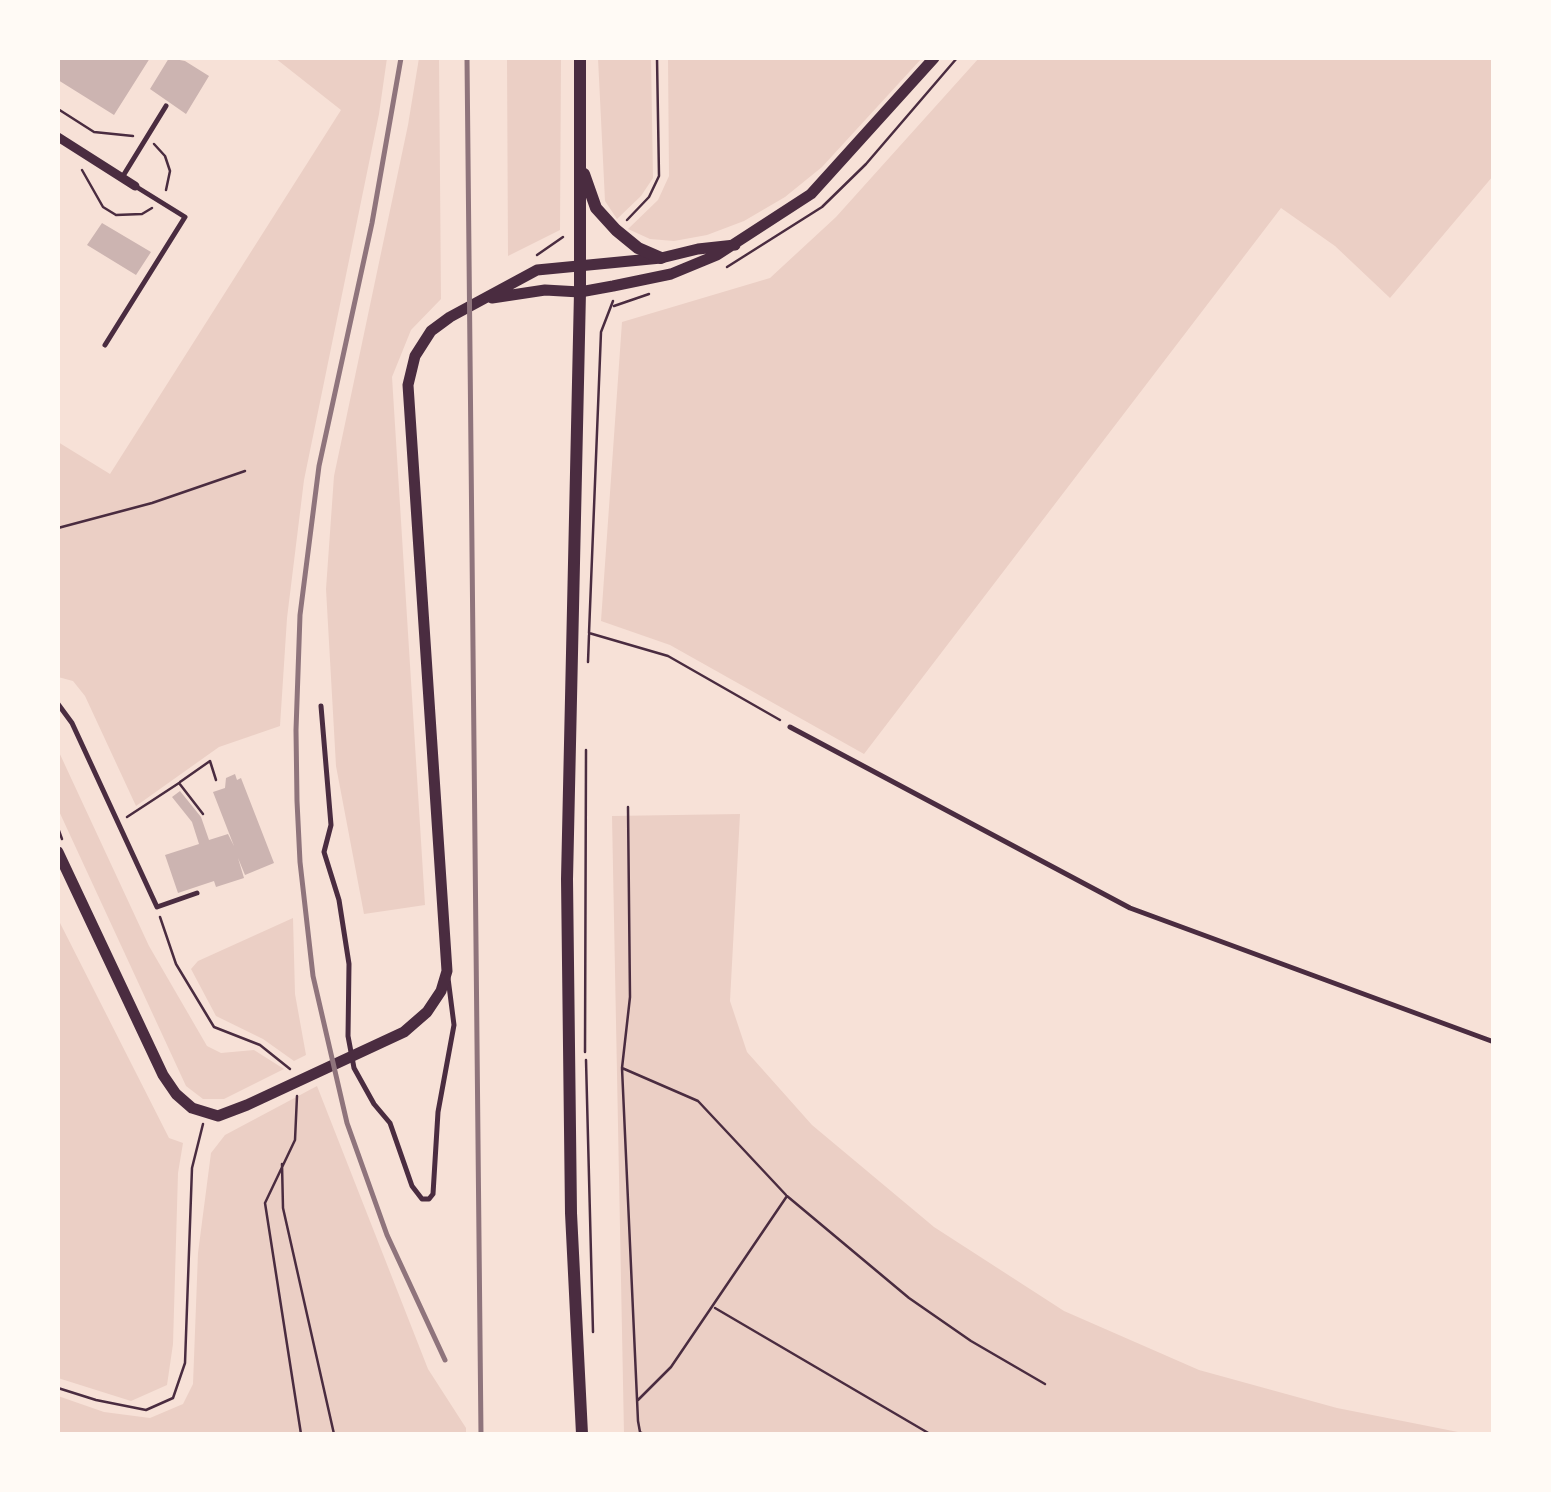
<!DOCTYPE html>
<style>
body{margin:0}
#map{position:relative;width:1551px;height:1492px;overflow:hidden;background:#f7e1d7;font-family:Jost,sans-serif}
canvas{display:block}
.frame{position:absolute;inset:0;border:60px solid #fffaf5;pointer-events:none}
</style>
<div id="map">
<canvas width="1551" height="1492"></canvas>
<div class="frame"></div>
</div>
<script>
const c = document.querySelector('canvas').getContext('2d');
c.lineJoin = 'round';
function fillPath(path, color) { c.fillStyle = color; c.fill(path, 'evenodd'); }
const shape = rows => new Path2D(rows.map(r => 'M' + r).join(''));
function strokePath(path, color, width, dash) { c.strokeStyle = color; c.lineWidth = width; c.lineCap = dash ? 'butt' : 'round'; c.setLineDash(dash || []); c.stroke(path); }
const green = shape([
 [275,58,387,58,379,114,304,480,287,618,280,726,219,747,136,806,85,696,73,681,58,677,58,442,110,474,341,110],
 [419,58,439,58,441,299,411,330,392,377,425,905,364,914,336,766,326,589,334,476,408,125],
 [507,58,561,58,560,230,508,256],
 [598,58,651,58,653,178,641,196,617,219,605,201],
 [668,58,922,58,822,167,785,197,744,221,707,235,674,241,650,239,628,229,658,200,669,176],
 [979,58,1492,58,1493,176,1390,298,1335,246,1281,208,864,754,670,645,601,621,622,322,770,278,836,217],
 [58,750,149,946,207,1046,221,1053,254,1050,284,1069,224,1099,203,1099,186,1086,58,809],
 [740,814,730,1001,747,1052,812,1125,934,1227,1064,1311,1199,1370,1337,1408,1458,1432,1493,1432,1493,1434,624,1434,612,816],
 [293,918,295,994,306,1055,294,1061,263,1039,216,1016,191,969,198,961],
 [58,919,169,1138,183,1143,178,1173,173,1344,167,1385,131,1401,58,1378],
 [317,1086,428,1369,466,1428,466,1434,58,1434,58,1396,104,1412,150,1418,183,1404,193,1384,198,1253,211,1153,225,1135]
]);
const building = shape([
 [58,58,150,58,114,115,58,80],
 [169,58,185,61,209,76,186,114,150,89],
 [102,223,151,252,136,275,87,245],
 [235,774,237,780,241,778,274,863,245,875,238,858,244,878,216,887,214,881,178,893,165,855,199,844,192,822,172,797,180,791,201,817,209,840,228,834,234,846,213,792,225,788,226,778]
]);
const path = shape([
 [58,109,94,132,133,136],
 [154,144,165,156,170,171,166,190],
 [82,170,103,207,116,215,142,214,152,208],
 [627,220,649,197,659,176,657,58],
 [537,255,563,237],
 [727,267,822,207,866,164,957,58],
 [613,301,601,332,589,633,668,656,780,720],
 [614,306,649,294],
 [58,528,152,503,245,471],
 [588,662,589,635],
 [180,782,210,761,216,780],
 [628,807,630,997,622,1068,638,1421,640,1432,644,1434],
 [127,817,179,783,203,814],
 [58,828,62,839],
 [160,917,176,964,214,1027,260,1045,290,1069],
 [585,1052,586,750],
 [586,1060,593,1332],
 [622,1068,698,1101,786,1195],
 [297,1096,295,1140,265,1203,301,1434],
 [282,1164,283,1208,334,1434],
 [715,1308,930,1434],
 [58,1388,96,1400,146,1410,173,1398,185,1363,192,1168,203,1124],
 [638,1400,671,1367,787,1196,909,1298,971,1341,1045,1384]
]);
const service = shape([
 [123,176,166,106],
 [105,345,185,217,135,186],
 [58,704,72,723,157,907,197,893],
 [321,706,331,825,324,852,339,900,349,964,348,1036,354,1068,374,1104,390,1123,412,1186,422,1199,429,1199,433,1194,438,1112,454,1025,448,978],
 [790,727,1130,908,1494,1042]
]);
const minor = shape([
 [58,137,135,186]
]);
const tertiary = shape([
 [492,298,545,290,580,292,613,286,671,274,717,255,811,194,934,58],
 [58,852,163,1075,176,1094,192,1108,218,1116,247,1105,404,1032,427,1012,441,991,447,971,408,385,415,356,431,331,450,317,537,270,661,258,698,249,735,245]
]);
const secondary = shape([
 [580,58,580,292,567,879,571,1213,582,1434],
 [584,174,596,208,616,230,638,248,661,258]
]);
const rail = shape([
 [401,58,372,223,319,466,300,615,296,730,297,801,300,862,313,976,347,1123,387,1235,445,1360],
 [467,58,481,1434]
]);
fillPath(green, '#ebcfc5');
fillPath(building, '#ccb4b1');
strokePath(path, '#4a2c40', 2.5);
strokePath(service, '#4a2c40', 5);
strokePath(minor, '#4a2c40', 9);
strokePath(tertiary, '#4a2c40', 11);
strokePath(secondary, '#4a2c40', 12);
strokePath(rail, '#8f747c', 5);
</script>
